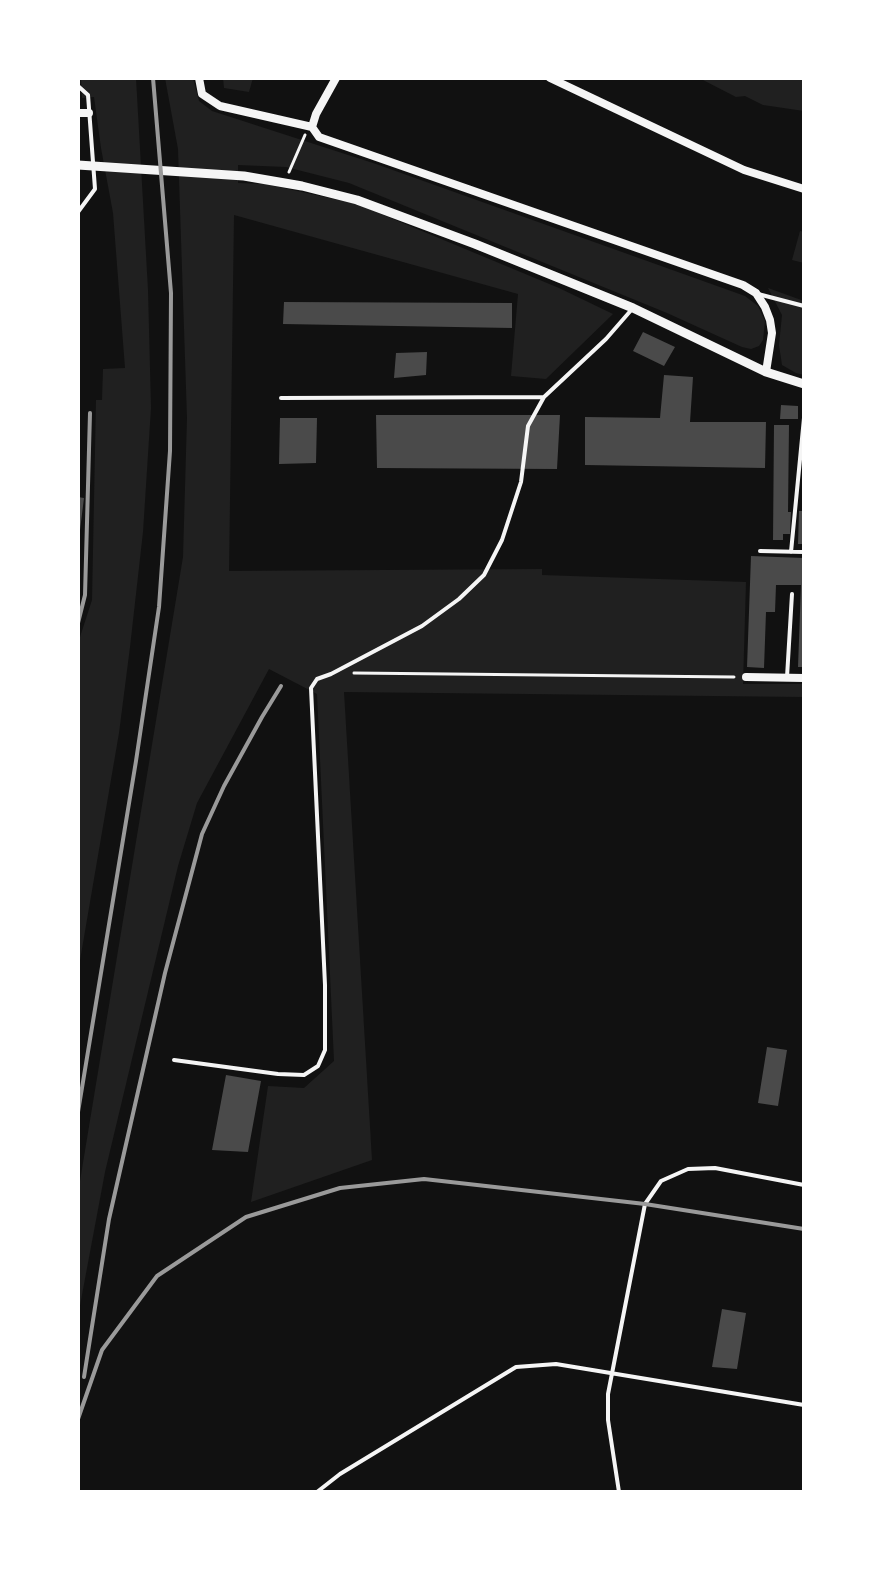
<!DOCTYPE html>
<style>
body{margin:0}
#map{position:relative;width:882px;height:1570px;overflow:hidden;background:#111;font-family:Rubik,sans-serif}
canvas{display:block}
.frame{position:absolute;inset:0;border:80px solid #fff;pointer-events:none}
</style>
<div id="map">
<canvas width="882" height="1570"></canvas>
<div class="frame"></div>
</div>
<script>
const c = document.querySelector('canvas').getContext('2d');
c.lineJoin = 'round';
function fillPath(path, color) { c.fillStyle = color; c.fill(path, 'evenodd'); }
const shape = rows => new Path2D(rows.map(r => 'M' + r).join(''));
function strokePath(path, color, width, dash) { c.strokeStyle = color; c.lineWidth = width; c.lineCap = dash ? 'butt' : 'round'; c.setLineDash(dash || []); c.stroke(path); }
const green = shape([
 [81,78,136,78,148,290,151,408,143,532,130,647,119,733,78,972,78,651,80,637,92,600,96,400,102,400,103,369,125,368,113,213,101,148,94,97,82,98],
 [165,78,193,78,199,101,212,111,376,164,745,296,758,306,765,321,763,340,759,346,751,349,742,347,667,313,349,183,286,167,238,165,238,183,265,184,357,204,559,288,613,314,546,379,511,376,518,294,234,215,229,571,542,569,542,575,746,582,743,684,804,684,804,697,344,692,372,1160,251,1202,268,1086,304,1088,334,1061,317,694,269,669,197,803,178,866,105,1172,78,1316,78,1193,183,557,187,418,178,149],
 [223,78,253,78,249,92,224,88],
 [704,78,804,78,804,111,763,105,745,96,736,97,703,80],
 [800,231,804,232,804,263,792,260],
 [768,288,804,301,804,375,796,373,782,365,779,345,782,315]
]);
const building = shape([
 [284,302,512,303,512,328,283,324],
 [643,332,675,347,664,366,633,351],
 [427,352,426,375,394,378,396,353],
 [664,375,693,377,690,422,766,422,765,468,585,465,585,417,660,418],
 [781,405,798,406,798,419,780,419],
 [376,415,560,415,557,469,377,468],
 [280,418,317,418,316,463,279,464],
 [774,425,789,425,788,512,791,512,790,534,783,534,783,540,773,540],
 [78,497,84,498,80,530,78,530],
 [799,511,804,511,804,544,798,544],
 [751,556,804,558,804,667,798,667,801,585,776,585,775,612,766,612,764,668,747,667],
 [767,1047,787,1050,778,1106,758,1103],
 [226,1075,261,1081,248,1152,212,1150],
 [722,1309,746,1313,737,1369,712,1367]
]);
const path = shape([
 [289,172,305,135],
 [354,673,734,677]
]);
const service = shape([
 [78,86,88,95,95,189,78,212],
 [758,294,804,306],
 [281,398,544,397,606,339,633,308],
 [760,551,804,552],
 [791,552,804,418],
 [787,677,792,594],
 [174,1060,278,1074,304,1075,318,1066,325,1050,325,985,311,688,317,679,331,674,422,626,459,599,484,575,502,540,521,482,528,426,544,397],
 [317,1492,340,1474,516,1367,556,1364,804,1405],
 [619,1492,608,1420,608,1394,645,1204,661,1181,688,1169,715,1168,804,1185]
]);
const minor = shape([
 [199,78,202,94,220,106,312,127],
 [336,78,316,114,312,127,319,137,743,285,756,293,765,307,770,320,772,333,766,372],
 [550,78,744,170,804,189],
 [78,113,89,113],
 [746,677,804,678]
]);
const tertiary = shape([
 [78,165,244,176,302,186,357,200,475,244,633,308,766,372,804,384]
]);
const rail = shape([
 [78,623,85,595,90,413],
 [78,1112,136,761,159,607,170,451,171,293,153,78],
 [84,1377,109,1219,165,973,202,834,224,786,262,717,281,686],
 [78,1419,102,1350,157,1276,246,1217,340,1188,424,1179,645,1204,804,1229]
]);
fillPath(green, '#202020');
fillPath(building, '#4a4a4a');
strokePath(path, '#f5f5f5', 3);
strokePath(service, '#f5f5f5', 4);
strokePath(minor, '#f5f5f5', 8);
strokePath(tertiary, '#f5f5f5', 9);
strokePath(rail, '#9a9a9a', 4);
</script>
